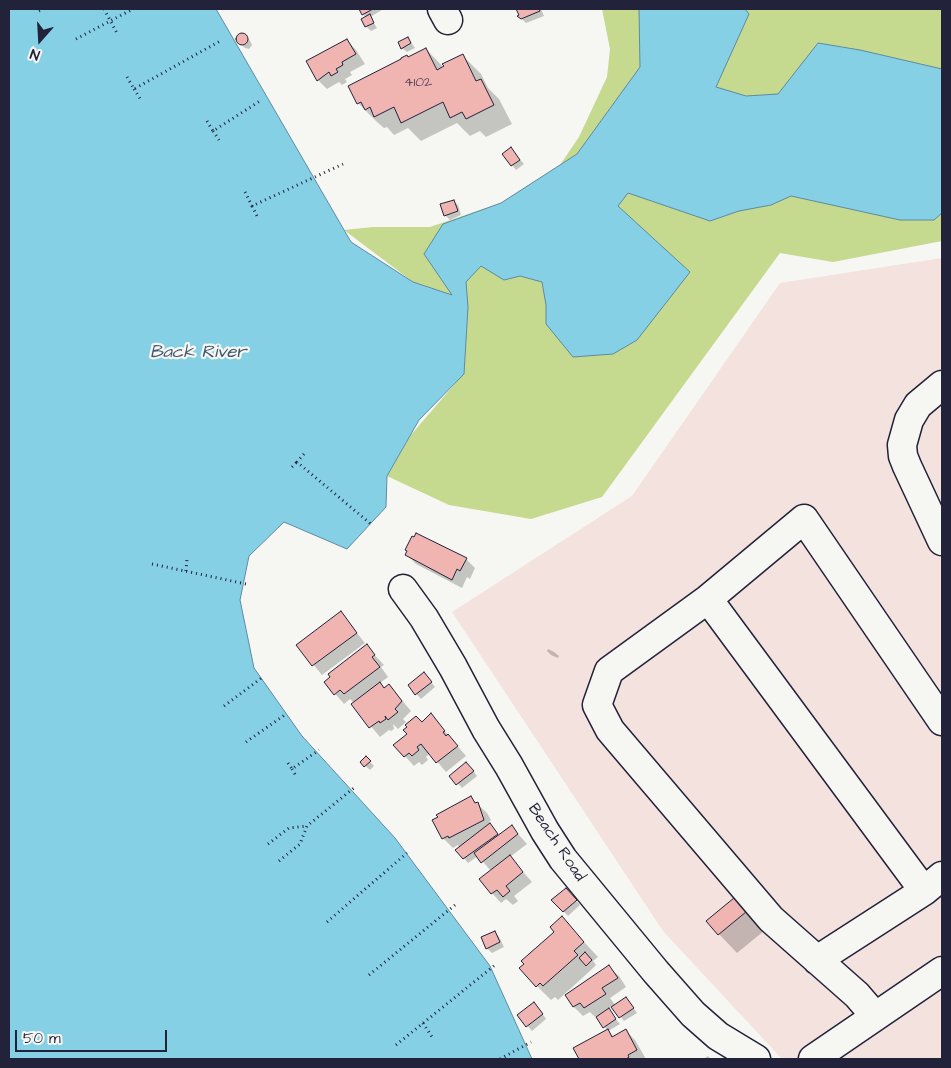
<!DOCTYPE html>
<style>
body{margin:0}
#map{position:relative;width:951px;height:1068px;overflow:hidden;background:#f6f6f2;font-family:"Architects Daughter",sans-serif}
canvas{display:block}
.frame{position:absolute;inset:0;border:10px solid #22223b;pointer-events:none}
.north{position:absolute;left:15px;top:15px;width:50px;height:50px;-webkit-text-stroke:4px #f6f6f2;paint-order:stroke;rotate:199deg;font-size:14px;font-weight:700;line-height:20px;text-align:center;color:#22223b}
.north::after{content:'';display:block;margin:auto;width:18px;height:22px;background:#22223b;clip-path:polygon(50% 0,100% 100%,50% 72%,0 100%)}
.scale{position:absolute;left:15px;top:1030px;width:152px;height:22px;box-sizing:border-box;border:2px solid #22223b;border-top:0;padding-left:6px;font-size:15px;line-height:18px;white-space:nowrap;color:#22223b;-webkit-text-stroke:4px #f6f6f2;paint-order:stroke}
</style>
<div id="map">
<canvas width="951" height="1068"></canvas>
<div class="frame"></div>
<div class="north">N</div>
<div class="scale">50 m</div>
</div>
<script>
const c = document.querySelector('canvas').getContext('2d');
c.lineJoin = 'round';
function fillPath(path, color) { c.fillStyle = color; c.fill(path, 'evenodd'); }
const shape = rows => new Path2D(rows.map(r => 'M' + r).join(''));
function strokePath(path, color, width, dash) { c.strokeStyle = color; c.lineWidth = width; c.lineCap = dash ? 'butt' : 'round'; c.setLineDash(dash || []); c.stroke(path); }
function write(font, color, halo, rows, align = 'center') {
  c.font = font + ' "Architects Daughter",sans-serif'; c.lineWidth = 4.5; c.setLineDash([]); c.textBaseline = 'middle'; c.strokeStyle = halo; c.fillStyle = color; for (const [text, x, y, turn = 0] of rows) {
    c.save(); c.translate(x, y); c.rotate((+turn || 0) * Math.PI / 180); c.textAlign = isNaN(turn) ? turn : align; if (halo) c.strokeText(text, 0, 0); c.fillText(text, 0, 0); c.restore();
  }
}
const built = shape([
 [942,258,942,1059,782,1059,663,931,452,612,632,496,780,283]
]);
const green = shape([
 [602,9,942,9,942,241,833,262,780,253,602,497,531,519,449,505,387,476,410,436,459,379,453,296,413,282,344,230,373,227,430,227,501,203,560,165,579,137,607,77,610,49]
]);
const water = shape([
 [9,9,216,9,351,242,413,282,452,295,424,254,443,224,501,203,577,154,640,67,639,9,745,9,749,14,716,87,746,96,778,94,818,43,860,50,942,69,942,213,934,220,900,220,791,196,771,205,739,211,710,221,628,193,618,206,690,272,637,340,613,354,573,357,546,324,546,305,542,282,520,276,504,280,481,266,466,282,468,307,464,374,419,420,387,476,386,507,347,549,284,522,249,556,240,600,254,668,302,736,395,838,490,966,532,1059,9,1059,9,9]
]);
const shadow = shape([
 [360,9,381,9,382,10,370,17,377,28,371,31,366,26,363,19,366,18],
 [518,9,541,9,544,16,526,23,519,16,520,15],
 [241,33,249,39,252,45,249,49,245,48,240,43,237,37],
 [408,38,415,48,407,52,402,48],
 [347,40,356,50,365,64,350,72,352,75,345,79,347,82,342,85,339,82,327,89,318,80],
 [426,49,446,70,462,55,481,74,488,88,499,99,512,124,486,137,480,131,470,136,457,123,421,141,408,128,394,135,387,127,384,128,377,122,358,103,409,58],
 [511,149,524,164,516,170,512,165],
 [454,201,458,205,461,215,450,220,445,215],
 [408,552,466,559,475,568,470,579,467,577,462,588,416,564,407,555],
 [341,613,365,643,322,675,298,646],
 [366,646,384,665,381,667,388,677,380,683,385,689,389,685,411,711,403,719,406,722,398,729,393,724,394,729,391,731,389,730,380,737,353,705,354,703,350,699,344,704,326,683],
 [548,649,554,652,559,656,558,658,551,655,547,651],
 [428,678,435,687,421,699,409,686],
 [431,715,466,756,446,772,430,753,426,757,428,760,422,765,419,762,414,766,395,745,422,724],
 [366,758,374,766,370,770,361,762],
 [471,768,477,776,462,788,451,776],
 [471,798,487,813,491,820,489,822,490,825,499,836,512,827,527,844,510,857,532,882,514,896,518,901,513,905,506,899,501,903,492,893,491,871,478,856,468,863,464,858,458,845,453,848,443,838],
 [566,889,580,905,568,916,553,900],
 [740,895,770,926,737,953,719,934],
 [562,918,598,957,593,961,596,965,591,970,558,1000,555,997,551,1000,537,986],
 [495,932,499,937,504,947,492,953,487,948],
 [609,967,619,976,626,987,610,998,616,1006,630,1003,637,1013,624,1021,612,1006,607,1009,620,1024,608,1031,614,1037,626,1031,635,1040,646,1059,580,1059,575,1048,608,1031,596,1016,595,1017,590,1012,583,1016,574,1007],
 [535,1003,546,1019,532,1031,519,1016],
 [708,1056,711,1059,703,1059]
]);
const building = shape([
 [359,9,373,9,362,15,359,9],
 [516,9,539,9,540,11,521,19,517,16,519,15,516,9],
 [370,14,374,23,365,27,361,19,370,14],
 '236 39a6 6 0 1 1 12 0a6 6 0 1 1-12 0Z',
 [408,37,411,43,401,49,398,42,408,37],
 [347,39,356,54,342,62,343,65,336,69,338,72,331,76,329,72,317,81,306,61,347,39],
 [426,48,437,70,444,66,442,64,463,54,476,81,481,79,494,105,466,119,462,112,450,118,443,102,401,123,394,107,374,117,370,107,365,110,361,102,357,104,348,86,401,59,401,58,407,55,408,57,426,48],
 [511,147,520,160,511,166,502,154,511,147],
 [454,200,458,211,444,216,440,204,454,200],
 [416,533,467,558,460,571,457,569,452,580,405,555,407,551,405,550,412,536,414,537,416,533],
 [341,611,357,633,312,666,296,645,341,611],
 [367,644,375,655,372,657,380,667,344,694,340,690,334,695,324,682,330,677,328,674,367,644],
 [424,672,432,682,415,695,408,685,424,672],
 [380,682,384,688,389,684,402,701,395,709,398,712,388,720,385,716,386,719,380,723,379,721,369,728,351,704,380,682],
 [431,713,445,731,443,732,446,736,448,734,458,746,436,763,421,744,417,747,419,750,412,756,409,753,404,757,393,745,407,734,403,730,407,727,405,725,416,716,422,722,431,713],
 [366,756,371,761,364,767,360,762,366,756],
 [466,762,474,771,456,785,449,776,466,762],
 [471,796,475,803,478,802,484,820,449,838,448,836,442,839,432,820,438,817,436,815,471,796],
 [490,823,498,834,463,859,455,850,490,823],
 [512,825,518,834,481,863,474,853,512,825],
 [510,855,523,872,506,886,510,891,503,897,497,890,491,894,479,879,510,855],
 [566,888,577,900,563,912,551,900,566,888],
 [740,893,752,907,718,935,706,921,740,893],
 [562,916,584,942,574,951,578,955,543,986,540,983,536,987,519,968,524,964,521,961,554,932,550,927,562,916],
 [495,931,500,942,486,949,481,937,495,931],
 [585,952,592,960,586,966,579,958,585,952],
 [609,965,618,978,602,988,606,994,584,1008,580,1003,573,1007,565,995,609,965],
 [626,997,634,1008,619,1018,611,1007,626,997],
 [534,1002,543,1014,526,1027,517,1015,534,1002],
 [609,1008,616,1019,603,1028,596,1017,609,1008],
 [608,1029,612,1037,626,1029,637,1050,628,1055,629,1057,626,1059,579,1059,573,1048,608,1029]
]);
const path = shape([
 [104,9,118,35],
 [39,11,43,9],
 [76,39,133,9],
 [127,77,134,89,222,40],
 [134,89,141,100],
 [207,121,213,131,260,101],
 [213,131,219,140],
 [245,192,252,206,343,164],
 [252,206,258,218],
 [304,454,297,462,372,525],
 [292,467,297,462],
 [152,564,246,584],
 [186,571,187,559],
 [224,706,263,677],
 [246,742,286,714],
 [288,763,292,769,319,750],
 [292,769,296,776],
 [268,844,289,828,307,826],
 [279,861,300,844,307,826,355,787],
 [327,922,407,853],
 [369,975,455,905],
 [423,1023,432,1037],
 [396,1045,495,965],
 [500,1059,531,1042]
]);
const minor = shape([
 [442,9,448,20],
 [942,385,918,405,909,420,902,445,903,456,907,466,942,541],
 [403,589,424,618,453,667,486,729,509,766,545,831,563,859,656,972,693,1014,718,1036,756,1059],
 [708,599,924,891],
 [817,960,924,891,942,876],
 [875,1016,857,995,771,919,610,730,597,705,609,671,708,599,804,519,942,721],
 [813,1059,942,971]
]);
const numberNames = [
 ["4102",418,83]
];
const streetNames = [
 ["Beach Road",556,843,56]
];
const waterNames = [
 ["Back River",198,353]
];
fillPath(built, '#f4e2de');
fillPath(green, '#c5d98f');
fillPath(water, '#86d0e6');
strokePath(water, '#5e8aa2', 1);
fillPath(shadow, '#0003');
fillPath(building, '#f0b4b1');
strokePath(building, '#22223b', 1);
strokePath(minor, '#22223b', 31);
strokePath(path, '#22223b', 3, [1, 4]);
strokePath(minor, '#f6f6f2', 28);
write('14px', '#564658', null, numberNames);
write('16px', '#22223b', '#f6f6f2', streetNames);
write('italic 18px', '#40566e', '#f6f6f2', waterNames);
</script>
